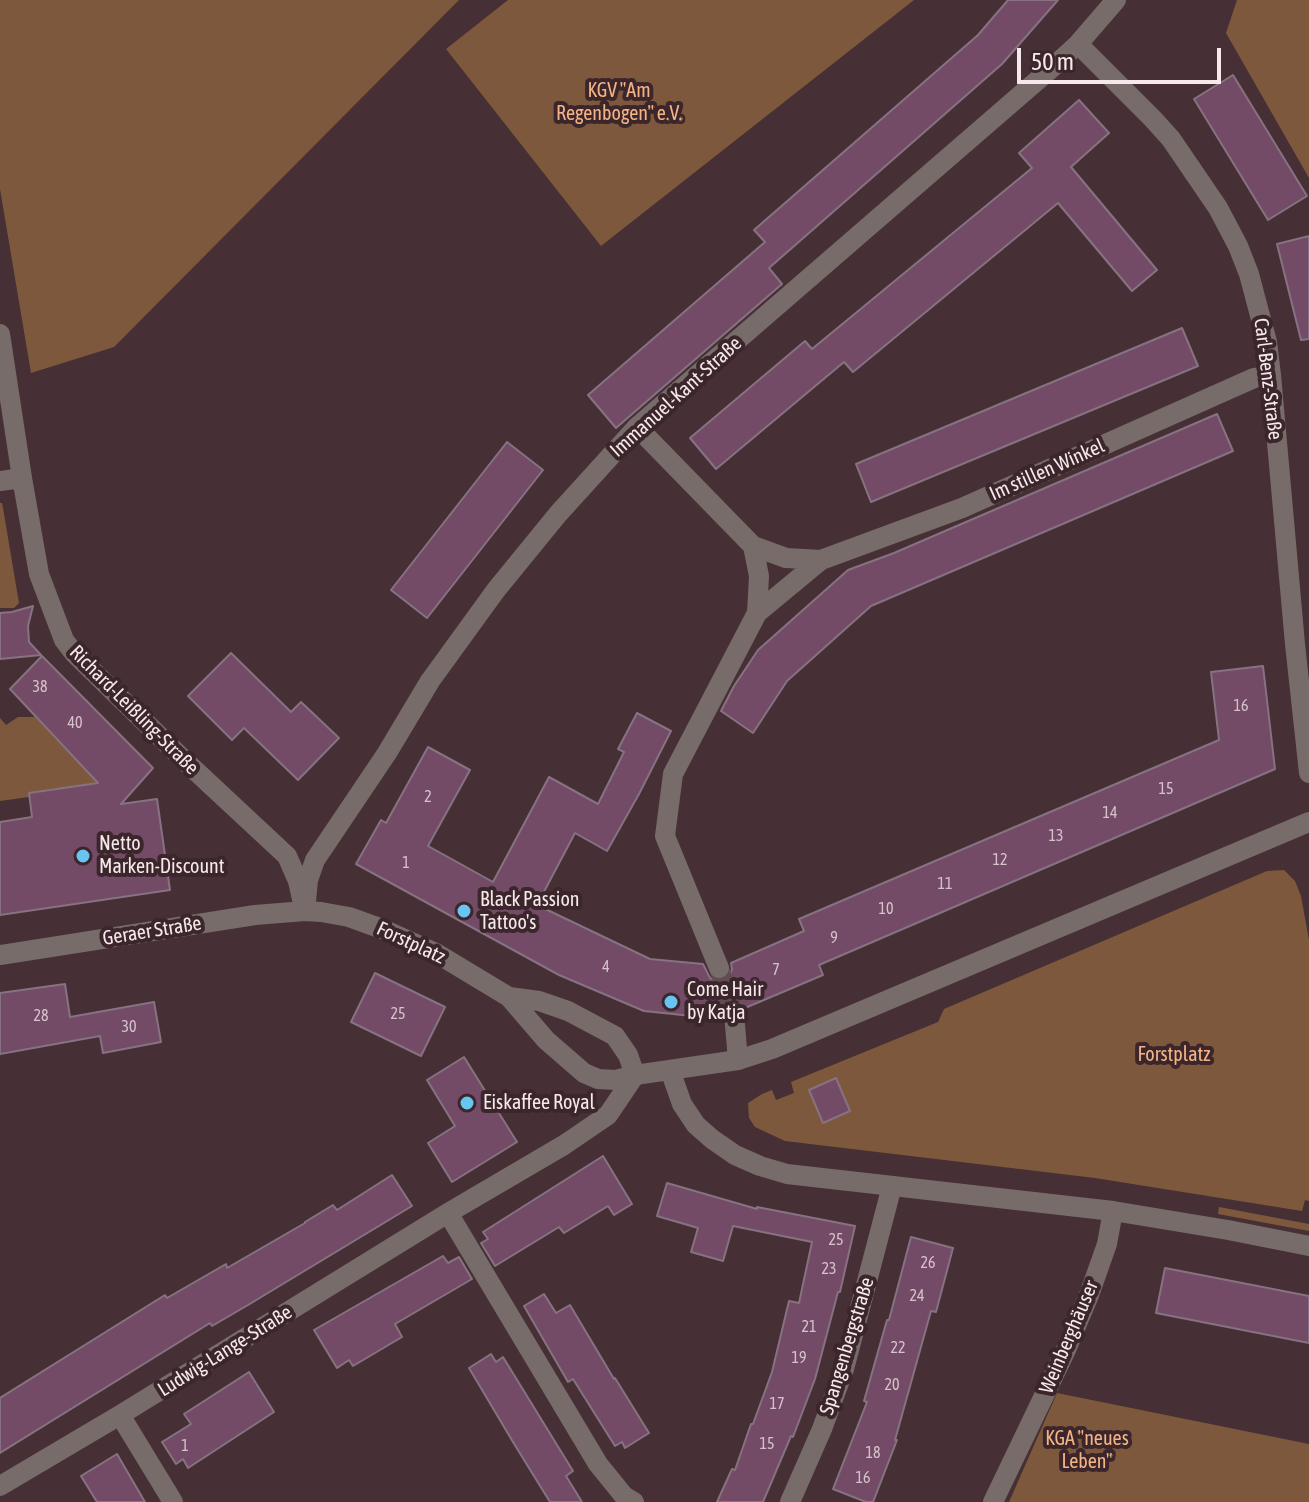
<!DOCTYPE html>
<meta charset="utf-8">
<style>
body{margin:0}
#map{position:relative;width:1309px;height:1502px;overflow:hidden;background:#463035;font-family:"Asap Condensed",sans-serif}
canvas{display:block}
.scale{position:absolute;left:1017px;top:48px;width:204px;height:36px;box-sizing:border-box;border:4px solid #f7e9eb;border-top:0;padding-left:10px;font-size:24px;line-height:28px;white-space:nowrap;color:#f7e9eb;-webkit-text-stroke:6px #3b262b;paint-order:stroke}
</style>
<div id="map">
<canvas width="1309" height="1502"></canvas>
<div class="scale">50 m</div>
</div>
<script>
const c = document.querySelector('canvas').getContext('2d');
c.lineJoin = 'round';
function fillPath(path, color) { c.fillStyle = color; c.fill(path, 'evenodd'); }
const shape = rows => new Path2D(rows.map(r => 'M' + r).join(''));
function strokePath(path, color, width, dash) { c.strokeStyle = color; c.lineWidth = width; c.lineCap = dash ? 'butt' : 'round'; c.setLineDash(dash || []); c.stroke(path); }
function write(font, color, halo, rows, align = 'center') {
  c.font = font + ' "Asap Condensed",sans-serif'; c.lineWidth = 8; c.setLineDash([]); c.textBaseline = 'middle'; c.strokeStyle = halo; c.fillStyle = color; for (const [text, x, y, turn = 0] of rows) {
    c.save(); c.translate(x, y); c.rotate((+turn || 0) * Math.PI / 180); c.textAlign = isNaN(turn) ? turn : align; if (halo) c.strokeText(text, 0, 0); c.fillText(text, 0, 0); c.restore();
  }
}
const green = shape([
 [0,0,459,0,114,347,31,373,0,189],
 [508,0,914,0,601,246,446,49],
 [1237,0,1309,0,1309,178,1226,33],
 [0,503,2,503,3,508,19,603,14,608,0,608],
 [18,717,35,717,67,751,71,749,102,783,29,794,29,797,0,801,0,718,6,725],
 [1284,870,1295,881,1301,896,1309,940,1309,1201,1305,1200,1302,1211,1095,1178,785,1141,755,1127,749,1118,748,1103,762,1094,772,1090,776,1100,794,1093,791,1082,938,1022,944,1009,1267,871],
 [1219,1207,1309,1224,1309,1231,1218,1214],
 [1057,1393,1309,1444,1309,1502,1009,1502]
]);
const building = shape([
 [1008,0,1058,0,1002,64,769,268,782,284,616,428,588,395,765,242,754,230,978,35,1008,0],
 [1233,75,1307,196,1268,220,1194,99,1233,75],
 [1079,100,1109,133,1071,167,1157,270,1132,291,1058,203,853,372,844,362,716,469,690,438,805,341,812,349,1032,168,1019,153,1079,100],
 [1309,236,1309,339,1301,340,1277,244,1309,236],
 [1182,328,1198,366,871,502,856,464,1182,328],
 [1217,414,1233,451,871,606,787,681,753,733,721,711,734,686,758,650,848,570,894,553,1217,414],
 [507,442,543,470,427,618,391,590,507,442],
 [33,606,28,626,29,642,41,655,0,659,0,613,12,612,33,606],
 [231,653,291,712,301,702,339,738,298,780,244,728,232,740,188,696,231,653],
 [42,656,153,768,121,804,157,799,170,890,0,915,0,822,32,817,29,793,98,783,10,689,42,656],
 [1263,666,1275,769,819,965,823,975,745,1008,739,1002,727,1003,722,1009,721,1019,644,1011,559,975,356,864,381,820,386,823,428,747,470,770,428,846,493,882,549,777,598,804,624,752,618,749,637,713,671,731,639,794,607,851,575,833,537,905,650,959,703,964,710,978,716,981,723,980,730,975,732,969,731,963,804,931,799,919,1219,740,1211,672,1263,666],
 [375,973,445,1007,421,1056,351,1022,375,973],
 [65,984,70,1017,154,1002,161,1042,103,1053,100,1036,0,1054,0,993,65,984],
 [464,1057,517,1142,452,1182,428,1143,455,1126,427,1080,464,1057],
 [836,1078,850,1111,823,1123,809,1090,836,1078],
 [603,1156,632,1204,614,1215,608,1206,564,1233,559,1227,495,1266,481,1243,488,1239,483,1232,603,1156],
 [392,1175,412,1206,248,1305,212,1326,210,1323,0,1453,0,1398,165,1295,167,1298,226,1264,227,1268,305,1223,305,1222,333,1205,337,1210,392,1175],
 [667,1183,757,1209,757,1207,855,1226,840,1292,838,1292,815,1379,793,1437,791,1436,763,1502,717,1502,732,1469,735,1470,751,1424,753,1424,772,1372,789,1301,799,1303,812,1242,733,1226,723,1261,691,1252,698,1228,657,1216,667,1183],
 [911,1237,953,1248,936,1312,931,1311,895,1440,897,1440,873,1502,866,1502,833,1489,867,1402,864,1401,887,1320,889,1320,911,1237],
 [443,1256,448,1263,459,1257,472,1279,395,1324,402,1337,353,1366,349,1360,337,1368,314,1330,443,1256],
 [1165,1268,1309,1296,1309,1343,1156,1313,1165,1268],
 [544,1294,556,1313,570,1305,614,1379,615,1378,649,1433,625,1448,622,1442,615,1446,573,1379,568,1382,524,1306,544,1294],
 [491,1354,496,1362,503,1357,573,1471,566,1476,582,1502,550,1502,513,1442,469,1368,491,1354],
 [249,1372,274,1412,188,1468,183,1459,176,1464,162,1442,191,1424,184,1414,249,1372],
 [117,1454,145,1502,97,1502,81,1476,117,1454]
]);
const minorTunnel = shape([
 [719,968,734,1014]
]);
const minor = shape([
 [1078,44,1153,119,1171,139,1218,208,1238,246,1249,274,1267,342,1271,375,1295,644,1309,773],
 [0,334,22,478,39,574,64,640,74,653,185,761,287,856,298,881,302,899],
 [637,427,753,546,786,558,821,560,962,508,1254,378,1271,375],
 [0,481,22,478],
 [753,546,759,576,757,613],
 [305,911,308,880,315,860,387,753,430,681,496,590,558,514,637,427,1054,66,1078,44,1116,0],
 [719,968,665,836,673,774,757,613,821,560],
 [734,1014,738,1060],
 [448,1213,598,1464,624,1496,634,1502],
 [120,1415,173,1502],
 [0,1486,120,1415,448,1213,564,1145,608,1115,635,1075],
 [790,1502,822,1429,844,1369,892,1186],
 [993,1502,1065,1352,1089,1295,1107,1244,1113,1211]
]);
const tertiary = shape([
 [0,955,255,915,305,911,321,912,349,917,385,930,436,953,509,997,546,1040,584,1073,598,1079,616,1080,635,1075,738,1060,772,1049,1309,822],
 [509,997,539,1001,568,1011,615,1036,628,1055,635,1075],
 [670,1070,682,1104,696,1125,712,1139,735,1155,760,1166,787,1174,1113,1211,1228,1230,1309,1246]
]);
const markers = [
 [83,856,8,"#68c4f0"],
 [464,911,8,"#68c4f0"],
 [671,1002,8,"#68c4f0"],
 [467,1103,8,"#68c4f0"]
];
const numberNames = [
 ["38",40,687],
 ["16",1241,706],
 ["40",75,723],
 ["15",1166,789],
 ["2",428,797],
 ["14",1110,813],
 ["13",1056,836],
 ["12",1000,860],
 ["1",406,863],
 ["11",945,884],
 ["10",886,909],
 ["9",834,938],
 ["4",606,967],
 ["7",776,970],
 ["25",398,1014],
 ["28",41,1016],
 ["30",129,1027],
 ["25",836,1240],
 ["26",928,1263],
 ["23",829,1269],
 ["24",917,1296],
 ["21",809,1327],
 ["22",898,1348],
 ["19",799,1358],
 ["20",892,1385],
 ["17",777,1404],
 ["15",767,1444],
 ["1",185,1446],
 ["18",873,1453],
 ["16",863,1478]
];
const parkNames = [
 ["KGV \"Am",619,91],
 ["Regenbogen\" e.V.",619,114],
 ["Forstplatz",1174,1055],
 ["KGA \"neues",1087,1439],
 ["Leben\"",1087,1462]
];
const streetNames = [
 ["Carl-Benz-Straße",1268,379,83],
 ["Immanuel-Kant-Straße",676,397,-42],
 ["Im stillen Winkel",1047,470,-24],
 ["Richard-Leißling-Straße",134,710,45],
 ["Geraer Straße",152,931,-9],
 ["Forstplatz",411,943,25],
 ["Weinberghäuser",1069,1337,-67],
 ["Spangenbergstraße",847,1346,-73],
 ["Ludwig-Lange-Straße",225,1351,-32]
];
const poiNames = [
 ["Netto",99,844],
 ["Marken-Discount",99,867],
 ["Black Passion",480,900],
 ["Tattoo's",480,923],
 ["Come Hair",687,990],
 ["by Katja",687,1013],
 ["Eiskaffee Royal",483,1103]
];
fillPath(green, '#7e583c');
fillPath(building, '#734b67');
strokePath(building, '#867280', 2);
strokePath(minorTunnel, '#614c50', 20, [20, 10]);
strokePath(minor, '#776c6a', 20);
strokePath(tertiary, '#776c6a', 20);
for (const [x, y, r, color] of markers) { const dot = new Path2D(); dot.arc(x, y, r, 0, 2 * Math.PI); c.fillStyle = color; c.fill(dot); strokePath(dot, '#3b262b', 3); }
write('16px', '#d6c2ca', null, numberNames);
write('20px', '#f5b485', '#3b262b', parkNames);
write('20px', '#f7e9eb', '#3b262b', streetNames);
write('20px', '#f7e9eb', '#3b262b', poiNames, 'left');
</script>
